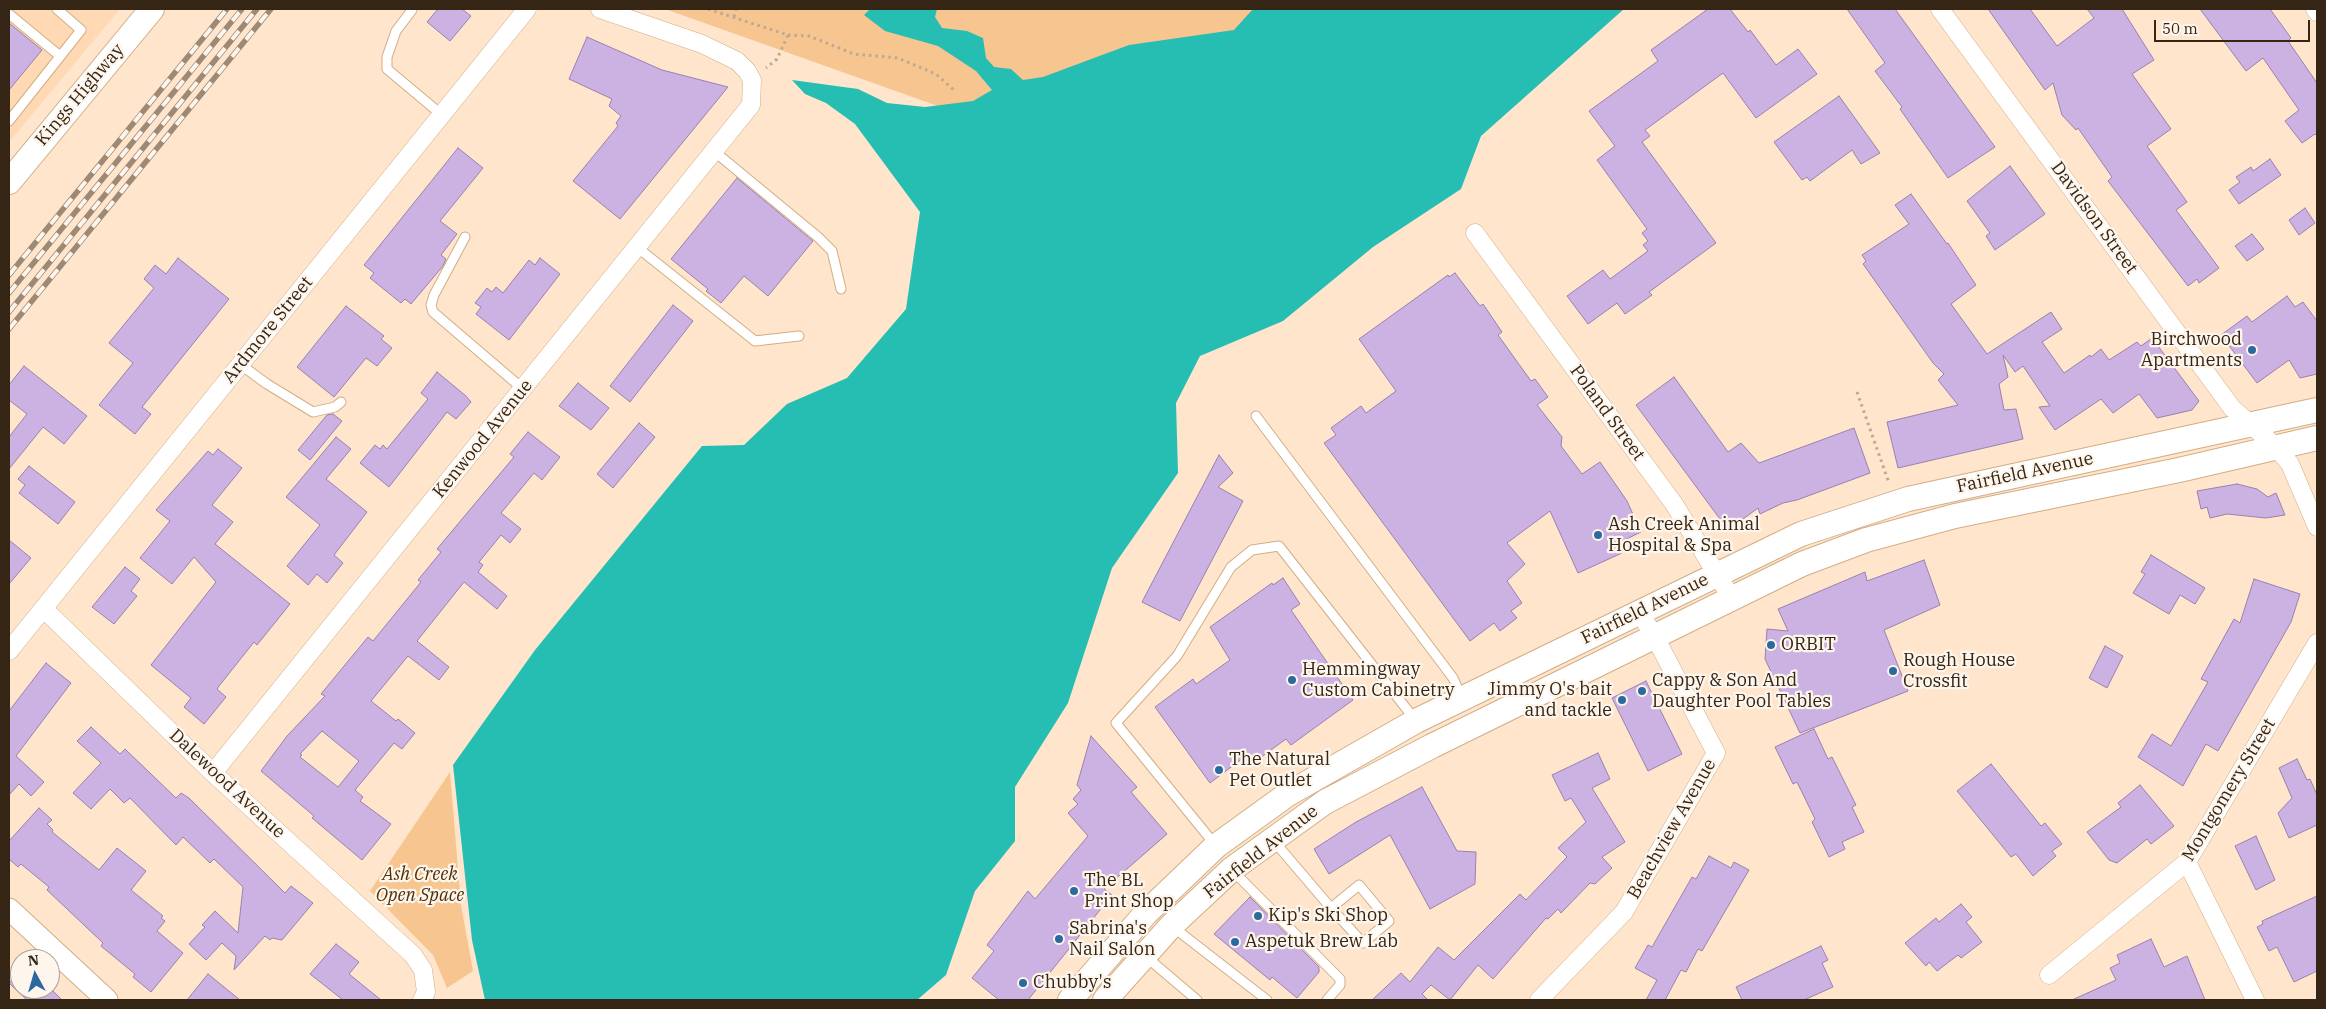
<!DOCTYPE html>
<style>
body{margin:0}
#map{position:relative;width:2326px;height:1009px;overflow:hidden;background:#fee5cc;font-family:"IBM Plex Serif",serif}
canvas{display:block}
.frame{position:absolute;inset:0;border:10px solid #342514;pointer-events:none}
.north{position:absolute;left:10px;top:949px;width:50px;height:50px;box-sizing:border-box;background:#fef6ed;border:1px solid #ada296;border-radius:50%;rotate:354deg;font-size:14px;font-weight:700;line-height:20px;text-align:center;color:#342514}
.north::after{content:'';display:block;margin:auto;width:18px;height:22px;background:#2b69a0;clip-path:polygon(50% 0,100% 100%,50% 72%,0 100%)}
.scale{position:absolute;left:2154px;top:20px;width:156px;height:22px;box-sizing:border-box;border:2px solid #342514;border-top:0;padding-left:6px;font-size:15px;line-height:18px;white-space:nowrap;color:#342514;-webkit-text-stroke:4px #fef6ed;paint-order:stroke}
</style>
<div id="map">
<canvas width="2326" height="1009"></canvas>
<div class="frame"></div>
<div class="north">N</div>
<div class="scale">50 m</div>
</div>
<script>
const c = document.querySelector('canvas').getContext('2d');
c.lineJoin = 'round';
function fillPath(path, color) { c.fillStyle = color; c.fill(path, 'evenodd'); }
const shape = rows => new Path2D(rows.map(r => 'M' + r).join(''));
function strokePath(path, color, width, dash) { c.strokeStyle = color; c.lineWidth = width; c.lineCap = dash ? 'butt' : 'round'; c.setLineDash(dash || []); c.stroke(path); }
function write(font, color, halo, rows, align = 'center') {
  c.font = font + ' "IBM Plex Serif",serif'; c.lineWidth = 4.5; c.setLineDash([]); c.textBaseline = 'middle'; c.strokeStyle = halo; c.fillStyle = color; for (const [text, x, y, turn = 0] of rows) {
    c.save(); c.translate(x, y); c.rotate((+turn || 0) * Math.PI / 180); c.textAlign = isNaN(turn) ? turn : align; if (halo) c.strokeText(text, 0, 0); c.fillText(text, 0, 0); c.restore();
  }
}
const built = shape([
 [9,9,120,9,9,142]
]);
const green = shape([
 [665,9,1350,9,1025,137],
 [450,772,461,905,473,971,447,988,433,955,370,891]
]);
const water = shape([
 [870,9,937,9,935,17,942,28,967,31,983,38,986,58,994,67,1011,69,1023,80,1043,77,1129,45,1234,30,1253,9,1624,9,1481,136,1461,189,1373,247,1283,321,1200,356,1176,403,1178,473,1112,568,1068,703,1015,787,1015,841,975,891,946,975,917,1000,485,1000,472,940,453,765,535,650,702,446,744,445,787,404,847,378,906,309,920,212,855,124,826,103,805,94,792,80,858,89,887,103,925,107,973,101,992,90,976,71,938,46,885,31,864,15]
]);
const building = shape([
 [438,9,462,9,471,16,450,41,427,22,438,9],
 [1708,9,1730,9,1748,32,1750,30,1776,65,1798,49,1817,74,1756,118,1723,73,1645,130,1650,136,1642,142,1716,243,1649,292,1652,295,1625,314,1617,303,1588,324,1567,296,1603,270,1610,279,1648,251,1643,245,1648,241,1642,233,1647,229,1597,160,1615,146,1589,111,1658,61,1651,50,1708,9],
 [1847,9,1895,9,1995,147,1948,178,1900,109,1902,107,1875,71,1885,63,1847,9],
 [1988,9,2030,9,2057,46,2094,18,2087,9,2122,9,2154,60,2132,74,2171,129,2147,146,2187,202,2176,210,2219,268,2199,283,2197,279,2188,286,2108,181,2112,177,2078,128,2076,130,2062,115,2053,83,2045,90,1988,9],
 [2200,9,2270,9,2291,38,2288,41,2317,83,2317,136,2315,134,2302,143,2285,121,2299,110,2263,58,2246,71,2200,9],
 [9,23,42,50,9,90,9,23],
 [587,37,662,70,728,87,620,219,573,181,618,126,616,123,621,116,609,106,612,99,569,79,587,37],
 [1839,96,1880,153,1861,164,1852,150,1810,181,1807,177,1802,180,1774,142,1839,96],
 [458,148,483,168,440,221,457,234,441,255,446,259,443,266,411,304,405,299,401,303,370,278,374,273,364,265,458,148],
 [2270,159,2281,175,2239,204,2229,190,2240,182,2236,177,2251,167,2253,171,2270,159],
 [2010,166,2045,214,1995,250,1986,236,1990,233,1967,201,2010,166],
 [737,178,813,241,768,296,744,276,721,303,706,291,708,289,671,259,737,178],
 [1911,194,1947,244,1948,243,1976,285,1951,304,1987,354,2051,312,2062,329,2042,342,2064,373,2090,355,2091,357,2101,349,2109,360,2137,342,2141,346,2152,338,2199,401,2192,410,2157,418,2139,394,2113,413,2101,399,2055,430,2039,407,2050,406,2023,366,2015,372,2003,355,2008,377,1999,384,2004,410,2016,409,2023,439,1898,468,1887,422,1958,405,1938,380,1944,374,1933,363,1863,264,1866,261,1862,255,1909,224,1895,205,1911,194],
 [2305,208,2315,223,2299,235,2289,220,2305,208],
 [2252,234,2264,249,2247,261,2235,246,2252,234],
 [178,258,229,299,142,407,151,414,135,434,99,405,133,363,109,343,154,288,144,279,155,265,166,274,178,258],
 [540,258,560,274,509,340,476,314,481,307,475,303,487,288,492,292,496,287,503,293,529,260,535,265,540,258],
 [1455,273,1480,306,1483,304,1502,332,1498,335,1531,381,1535,379,1548,397,1537,405,1562,437,1561,446,1582,474,1600,462,1627,501,1641,532,1618,543,1622,553,1578,573,1550,511,1507,543,1525,564,1507,581,1522,603,1511,611,1517,618,1500,631,1494,623,1470,641,1324,443,1336,435,1331,428,1361,406,1366,413,1396,391,1359,339,1448,275,1449,277,1455,273],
 [2287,296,2295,307,2303,302,2317,321,2317,374,2300,378,2289,360,2257,383,2221,335,2247,316,2252,322,2287,296],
 [673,305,693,321,630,402,610,386,673,305],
 [346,306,384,336,381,339,392,348,377,366,366,358,334,397,297,367,346,306],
 [24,366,87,416,64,444,43,427,9,469,9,437,27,414,9,400,9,385,24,366],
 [437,372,466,396,471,402,456,419,447,412,389,487,360,463,375,445,380,449,383,445,387,449,428,399,421,393,437,372],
 [1674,377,1728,452,1741,443,1759,463,1854,428,1870,473,1797,500,1783,503,1760,514,1758,508,1728,530,1636,405,1674,377],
 [578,383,609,408,591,430,559,406,578,383],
 [333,414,342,421,310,460,298,450,327,415,333,414],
 [639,423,655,437,613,488,597,474,639,423],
 [528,432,560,457,542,480,534,473,501,513,521,529,510,543,501,535,479,562,483,565,478,572,507,596,497,609,464,582,417,641,449,667,439,680,408,656,371,701,396,721,398,719,415,733,402,749,394,743,355,790,363,797,360,801,391,824,362,860,312,818,314,816,261,771,287,736,325,696,321,694,368,637,373,641,421,582,418,580,441,552,437,549,514,457,510,454,528,432],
 [322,731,359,761,338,787,300,757,302,755,300,754,322,731],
 [336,437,351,449,326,479,367,512,334,555,343,563,327,583,317,574,308,585,287,566,320,525,286,497,336,437],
 [218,449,242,468,212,505,233,522,215,544,290,604,257,645,254,642,219,686,217,689,226,697,204,724,184,707,191,698,151,665,216,582,194,557,172,584,140,558,170,521,156,510,208,451,213,455,218,449],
 [1219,455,1233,473,1218,487,1243,501,1180,621,1142,602,1219,455],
 [29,466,75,502,58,524,19,493,25,485,18,479,29,466],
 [2237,484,2257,489,2268,497,2276,493,2285,515,2266,518,2227,514,2210,518,2207,507,2201,509,2197,491,2237,484],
 [9,540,31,558,9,584,9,540],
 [2151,555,2205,588,2195,604,2180,595,2169,614,2133,593,2145,574,2141,572,2151,555],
 [1924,560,1940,605,1884,630,1908,691,1800,733,1765,659,1767,629,1788,631,1778,609,1865,572,1867,581,1924,560],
 [125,567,140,579,131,591,137,596,114,624,92,607,125,567],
 [1283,578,1300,604,1291,610,1353,700,1291,745,1286,739,1253,763,1247,755,1210,783,1155,707,1193,679,1196,684,1230,660,1210,627,1272,583,1273,585,1283,578],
 [2254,579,2300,594,2291,622,2218,751,2206,744,2183,786,2138,757,2152,734,2171,746,2208,682,2201,679,2234,619,2240,623,2254,579],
 [2105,646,2123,656,2107,688,2089,678,2105,646],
 [46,663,71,683,16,756,44,782,31,796,19,784,9,795,9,711,46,663],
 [1646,681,1682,754,1648,771,1612,698,1646,681],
 [91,727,120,754,125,749,176,798,181,793,189,798,285,893,291,886,313,903,282,940,272,938,270,940,265,936,234,970,236,956,222,943,206,960,189,944,205,927,202,925,215,911,238,933,243,887,214,859,210,863,183,837,176,845,130,798,124,803,110,789,91,809,73,793,101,763,77,741,91,727],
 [1814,729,1828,759,1832,757,1856,805,1852,807,1864,832,1842,842,1845,849,1829,857,1812,822,1815,819,1797,782,1793,784,1775,747,1814,729],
 [1091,736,1137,787,1131,792,1167,834,1104,889,1112,895,1028,1000,999,1000,972,978,994,951,987,945,1028,891,1035,899,1088,836,1068,813,1078,804,1073,799,1081,790,1077,785,1091,736],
 [1598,753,1610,779,1592,788,1625,842,1602,857,1612,868,1595,884,1590,883,1561,913,1558,909,1548,919,1546,918,1493,979,1478,965,1450,1000,1431,985,1422,994,1428,1000,1372,1000,1401,973,1410,982,1438,947,1454,960,1520,894,1526,900,1567,857,1558,848,1586,822,1571,798,1565,801,1552,775,1598,753],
 [2297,759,2307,780,2310,779,2317,795,2317,825,2289,838,2278,813,2292,798,2279,768,2297,759],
 [1991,764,2041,826,2045,823,2062,844,2052,851,2056,856,2033,876,2016,854,2011,857,1957,791,1991,764],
 [2140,785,2174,826,2151,844,2147,839,2117,863,2109,860,2087,832,2121,807,2118,803,2140,785],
 [1422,787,1457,851,1476,852,1475,884,1430,909,1390,835,1329,874,1314,849,1356,822,1422,787],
 [39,808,52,820,47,824,53,830,52,832,99,870,117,848,146,871,131,890,163,916,161,918,165,921,157,931,183,953,151,992,133,977,135,974,101,946,103,943,47,890,49,887,21,864,18,867,9,859,9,841,39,808],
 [2256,836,2275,880,2256,890,2235,846,2256,836],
 [1709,856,1731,868,1734,862,1749,870,1702,951,1698,949,1686,972,1681,970,1665,1000,1646,1000,1657,980,1635,968,1648,945,1652,947,1692,877,1696,879,1709,856],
 [2317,896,2317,971,2294,982,2277,947,2269,951,2257,927,2263,924,2262,921,2317,896],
 [1250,897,1319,967,1319,972,1297,998,1272,977,1270,980,1214,934,1250,897],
 [1961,904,1972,917,1966,922,1982,942,1961,958,1958,955,1937,971,1929,962,1926,966,1905,943,1936,918,1939,922,1961,904],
 [2151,939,2164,967,2187,956,2205,1000,2072,1000,2116,980,2110,968,2120,963,2117,955,2151,939],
 [336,944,359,962,349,974,381,1000,343,1000,310,974,336,944],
 [1821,946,1828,960,1822,963,1833,987,1804,1000,1742,1000,1736,987,1821,946],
 [20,972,20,989,50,988,62,1000,27,1000,9,983,20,972],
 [208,974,240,1000,187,1000,208,974]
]);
const path = shape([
 [708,9,788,35,777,59,766,68],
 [734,17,736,9],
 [788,35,809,36,854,54,898,58,936,74,954,90],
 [1857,392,1889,483]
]);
const service = shape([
 [412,10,396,31,387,57,387,69,442,115],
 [9,14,60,56],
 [9,121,81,30,57,9],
 [715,152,818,237,832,251,841,289],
 [465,237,434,295,431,305,433,312,523,389],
 [638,248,755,341,799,336],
 [241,365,267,384,313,412,335,407,341,402],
 [1256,416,1453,678,1462,698],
 [1273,840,1331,908,1363,943,1389,921,1359,885,1331,908],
 [1216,846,1116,723,1177,656,1231,567,1252,550,1279,546,1416,721],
 [1232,870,1340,979,1340,985,1327,1000],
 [1173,927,1267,1000],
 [1144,955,1197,1000]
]);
const minor = shape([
 [1940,9,2232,408,2276,447,2290,464,2317,527],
 [2315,9,2317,12],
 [1475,233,1674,504,1732,599],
 [44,609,213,773,413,955,423,970,426,992,422,1000],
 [9,651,527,9],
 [213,773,751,105,752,80,747,71,737,61,702,44,600,9],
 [2187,862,2255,1000],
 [2049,975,2187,862,2317,643],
 [1539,1000,1624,912,1716,753,1655,637,1639,612]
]);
const tertiary = shape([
 [9,909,107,1000]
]);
const secondary = shape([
 [9,182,152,9],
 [1070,1000,1146,913,1216,846,1288,794,1416,721,1801,534,1908,499,2317,410],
 [1105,1000,1171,926,1232,869,1325,802,1432,746,1802,564,1866,540,1955,516,2179,470,2317,438]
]);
const rail = shape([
 [9,275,227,9],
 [9,293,242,9],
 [9,312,257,9],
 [9,329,271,9]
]);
const markers = [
 [2252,350,5,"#2b69a0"],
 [1598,535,5,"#2b69a0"],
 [1771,645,5,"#2b69a0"],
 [1893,671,5,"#2b69a0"],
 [1292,680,5,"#2b69a0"],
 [1642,691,5,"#2b69a0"],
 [1622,700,5,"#2b69a0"],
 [1219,770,5,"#2b69a0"],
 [1074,891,5,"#2b69a0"],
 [1258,916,5,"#2b69a0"],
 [1059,939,5,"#2b69a0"],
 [1235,942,5,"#2b69a0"],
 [1023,983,5,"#2b69a0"]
];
const streetNames = [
 ["Kings Highway",80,95,-50],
 ["Davidson Street",2094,218,54],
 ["Ardmore Street",268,330,-51],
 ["Poland Street",1607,413,54],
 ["Kenwood Avenue",483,439,-51],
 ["Fairfield Avenue",2025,473,-12],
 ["Fairfield Avenue",1645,609,-26],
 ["Dalewood Avenue",227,784,43],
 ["Montgomery Street",2229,790,-59],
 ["Beachview Avenue",1672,829,-60],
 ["Fairfield Avenue",1261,852,-38]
];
const poiNames = [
 ["Birchwood",2242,340,"right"],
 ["Apartments",2242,361,"right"],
 ["Ash Creek Animal",1608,525],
 ["Hospital & Spa",1608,546],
 ["ORBIT",1781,645],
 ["Rough House",1903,661],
 ["Crossfit",1903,682],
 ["Hemmingway",1302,670],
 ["Custom Cabinetry",1302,691],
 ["Cappy & Son And",1652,681],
 ["Daughter Pool Tables",1652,702],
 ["Jimmy O's bait",1612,690,"right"],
 ["and tackle",1612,711,"right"],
 ["The Natural",1229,760],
 ["Pet Outlet",1229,781],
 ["The BL",1084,881],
 ["Print Shop",1084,902],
 ["Kip's Ski Shop",1268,916],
 ["Sabrina's",1069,929],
 ["Nail Salon",1069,950],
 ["Aspetuk Brew Lab",1245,942],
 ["Chubby's",1033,983]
];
const parkNames = [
 ["Ash Creek",420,875],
 ["Open Space",420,896]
];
fillPath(built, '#fed9b3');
fillPath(green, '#f7c58f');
fillPath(water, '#26bdb3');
fillPath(building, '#cbb2e2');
strokePath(building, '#9881ae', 1);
strokePath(service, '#d3ad84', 11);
strokePath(minor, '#d3ad84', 19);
strokePath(tertiary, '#d3ad84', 23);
strokePath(secondary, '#d3ad84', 26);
strokePath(path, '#bea892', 3, [2.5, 4]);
strokePath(service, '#fff', 9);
strokePath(minor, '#fff', 18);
strokePath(tertiary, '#fff', 21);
strokePath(secondary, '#fff', 24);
strokePath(rail, '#9d8974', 5.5);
strokePath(rail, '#fef6ed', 4, [11]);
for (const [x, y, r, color] of markers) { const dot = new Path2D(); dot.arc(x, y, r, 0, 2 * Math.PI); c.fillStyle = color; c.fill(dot); strokePath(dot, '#fef6ed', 2); }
write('18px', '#342514', '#fef6ed', streetNames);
write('18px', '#342514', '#fef6ed', poiNames, 'left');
write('italic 18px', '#513106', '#fef6ed', parkNames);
</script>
